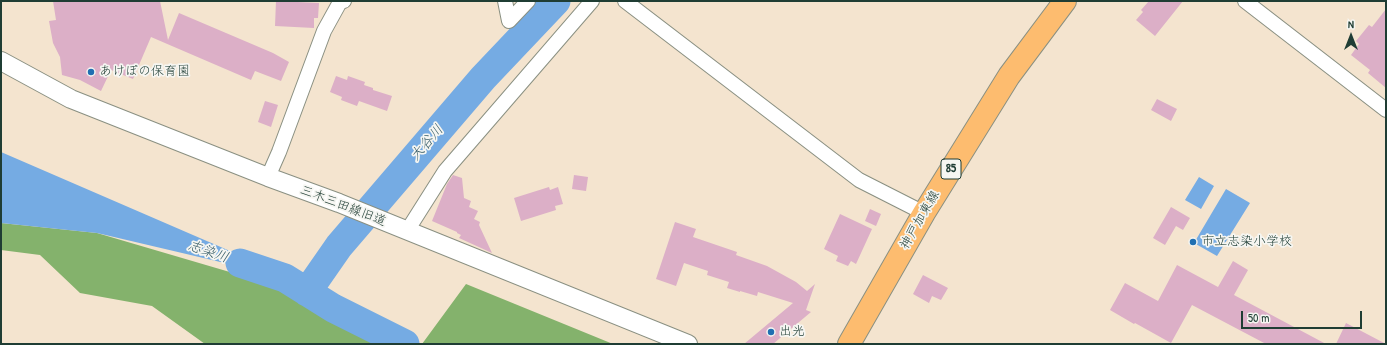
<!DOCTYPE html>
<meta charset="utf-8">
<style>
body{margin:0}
#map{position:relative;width:1387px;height:345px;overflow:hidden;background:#f4e4cf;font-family:"Patrick Hand",sans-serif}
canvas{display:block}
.frame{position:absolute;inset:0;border:2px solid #1f3d34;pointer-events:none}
.north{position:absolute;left:1331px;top:16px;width:40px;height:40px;-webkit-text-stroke:3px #f6f6f2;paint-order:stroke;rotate:0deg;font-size:11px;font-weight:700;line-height:16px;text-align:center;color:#1f3d34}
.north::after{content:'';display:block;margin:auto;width:14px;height:18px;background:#1f3d34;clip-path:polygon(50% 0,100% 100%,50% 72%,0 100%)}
.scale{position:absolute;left:1241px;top:311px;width:121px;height:18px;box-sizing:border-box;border:2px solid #1f3d34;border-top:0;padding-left:5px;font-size:12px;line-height:14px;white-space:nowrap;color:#1f3d34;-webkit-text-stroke:3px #f6f6f2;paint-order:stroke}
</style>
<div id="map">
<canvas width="1387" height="345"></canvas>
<div class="frame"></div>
<div class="north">N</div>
<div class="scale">50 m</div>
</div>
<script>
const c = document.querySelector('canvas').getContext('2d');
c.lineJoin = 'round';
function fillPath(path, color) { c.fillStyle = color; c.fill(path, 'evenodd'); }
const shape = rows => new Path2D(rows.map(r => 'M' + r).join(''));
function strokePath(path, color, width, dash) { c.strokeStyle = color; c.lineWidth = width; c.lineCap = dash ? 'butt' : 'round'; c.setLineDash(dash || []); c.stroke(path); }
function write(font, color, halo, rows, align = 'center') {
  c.font = font + ' "Patrick Hand","Klee One",sans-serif'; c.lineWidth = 3.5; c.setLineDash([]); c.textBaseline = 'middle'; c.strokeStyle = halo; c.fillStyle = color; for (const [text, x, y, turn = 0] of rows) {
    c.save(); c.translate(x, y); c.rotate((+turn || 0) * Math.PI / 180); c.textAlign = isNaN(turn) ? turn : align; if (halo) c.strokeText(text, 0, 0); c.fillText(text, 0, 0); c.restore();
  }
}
const forest = shape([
 [1,223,97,233,257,280,392,344,205,344,152,306,80,293,40,255,1,250],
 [466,284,613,344,422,344]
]);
const water = shape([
 [1,152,297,280,97,233,1,223],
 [1199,177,1214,186,1201,209,1185,200],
 [1226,189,1250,203,1217,256,1194,243]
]);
const river = shape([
 [240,263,285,278,333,308,405,344],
 [307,292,339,246,483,78,556,1]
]);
const building = shape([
 [53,1,160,1,168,40,179,13,273,53,289,62,281,81,255,71,251,80,151,37,133,79,111,70,101,91,80,80,62,75,60,57,53,43,49,21,56,20],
 [276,1,319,3,318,18,314,18,314,28,275,26],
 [1149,1,1183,1,1155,36,1136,20,1143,12,1141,10],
 [1386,9,1386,88,1368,73,1370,70,1351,55,1359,44,1356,41,1369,25,1372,27],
 [336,76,347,80,348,76,365,82,364,85,373,88,373,90,392,96,387,111,359,101,357,106,341,100,342,97,330,92],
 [1157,99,1177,109,1171,121,1151,110],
 [265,101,278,105,271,127,258,122],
 [453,175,462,178,464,198,471,201,469,207,478,211,474,219,480,222,479,225,492,253,459,238,461,235,457,233,457,232,432,221,447,184],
 [574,175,588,177,586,191,572,189],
 [549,187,550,190,558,187,563,204,555,206,556,210,521,221,514,198],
 [1171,207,1190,218,1183,230,1176,226,1165,245,1153,238],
 [870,209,881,214,876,226,865,221],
 [840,214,872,229,856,264,851,261,848,266,836,261,838,256,824,249],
 [675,222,696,229,693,237,737,252,736,255,767,266,796,282,807,291,815,284,806,310,811,312,773,344,744,344,793,303,758,292,757,296,740,291,740,292,727,288,729,282,707,275,708,271,684,263,676,286,656,279],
 [1233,261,1248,270,1234,295,1326,344,1266,344,1192,305,1171,343,1135,323,1134,324,1110,310,1125,283,1158,301,1177,265,1218,287],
 [923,275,948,288,941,300,932,296,929,303,913,294],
 [1346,323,1386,344,1336,344]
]);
const minor = shape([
 [505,1,509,21,528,1],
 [625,1,859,180,924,213],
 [1245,1,1386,110],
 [268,177,279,152,324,31,340,2,344,1],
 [407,231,445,171,592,1]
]);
const tertiary = shape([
 [1,61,71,99,268,177,339,203,688,344]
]);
const primary = shape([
 [849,344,924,213,1009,76,1065,1]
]);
const markers = [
 [91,72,4,"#1f6fb2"],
 [1193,242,4,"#1f6fb2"],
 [771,332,4,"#1f6fb2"]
];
const shields = [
 [951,169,20]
];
const shieldNames = [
 ["85",951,169]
];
const poiNames = [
 ["あけぼの保育園",99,72],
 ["市立志染小学校",1201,242],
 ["出光",779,332]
];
const streetNames = [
 ["三木三田線旧道",343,206,21],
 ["神戸加東線",920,220,-60]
];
const waterNames = [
 ["大谷川",427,143,-49],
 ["志染川",208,252,19]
];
fillPath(forest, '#84b26c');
fillPath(water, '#75abe3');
strokePath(river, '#75abe3', 29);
fillPath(building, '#dcafc7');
strokePath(minor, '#8a9082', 16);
strokePath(tertiary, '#8a9082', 20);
strokePath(primary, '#8a9082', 24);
strokePath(minor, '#fff', 14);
strokePath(tertiary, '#fff', 18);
strokePath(primary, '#fdbc6f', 22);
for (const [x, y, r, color] of markers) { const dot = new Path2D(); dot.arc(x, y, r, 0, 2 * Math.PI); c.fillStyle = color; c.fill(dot); strokePath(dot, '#f6f6f2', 1.5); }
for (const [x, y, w] of shields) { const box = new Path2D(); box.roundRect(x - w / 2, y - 10, w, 20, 3); c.fillStyle = '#f6f6f2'; c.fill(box); strokePath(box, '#1f3d34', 1); }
write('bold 12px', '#1f3d34', null, shieldNames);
write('13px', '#1f3d34', '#f6f6f2', poiNames, 'left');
write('13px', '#1f3d34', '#f6f6f2', streetNames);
write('italic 14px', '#395e69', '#f6f6f2', waterNames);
</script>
